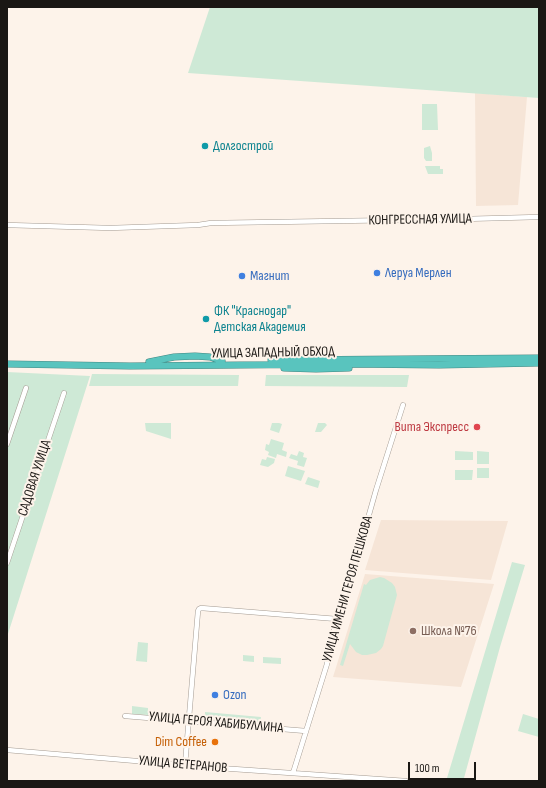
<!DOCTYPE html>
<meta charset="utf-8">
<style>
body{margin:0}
#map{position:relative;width:546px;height:788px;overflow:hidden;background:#fdf3ea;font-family:"Sofia Sans Condensed",sans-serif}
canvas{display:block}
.frame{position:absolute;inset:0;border:8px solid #1a1714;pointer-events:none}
.scale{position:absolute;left:408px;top:762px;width:68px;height:18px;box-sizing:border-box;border:2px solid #1a1714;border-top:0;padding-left:5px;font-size:12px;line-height:14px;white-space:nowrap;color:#1a1714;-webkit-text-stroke:3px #fdf3ea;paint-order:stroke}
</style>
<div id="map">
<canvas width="546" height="788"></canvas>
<div class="frame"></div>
<div class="scale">100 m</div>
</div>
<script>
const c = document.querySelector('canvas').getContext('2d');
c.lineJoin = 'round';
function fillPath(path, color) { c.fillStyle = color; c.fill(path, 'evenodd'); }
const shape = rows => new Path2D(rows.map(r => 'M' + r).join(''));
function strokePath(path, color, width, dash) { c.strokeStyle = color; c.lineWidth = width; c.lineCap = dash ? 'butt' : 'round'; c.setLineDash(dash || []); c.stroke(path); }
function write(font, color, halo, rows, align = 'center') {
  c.font = font + ' "Sofia Sans Condensed",sans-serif'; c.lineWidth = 4; c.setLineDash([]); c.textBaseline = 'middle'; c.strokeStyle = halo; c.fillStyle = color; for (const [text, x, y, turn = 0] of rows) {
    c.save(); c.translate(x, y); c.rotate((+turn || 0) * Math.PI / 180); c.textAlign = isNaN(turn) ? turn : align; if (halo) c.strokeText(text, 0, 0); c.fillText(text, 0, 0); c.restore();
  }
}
const built = shape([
 [475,93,527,97,518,205,476,206],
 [381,520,508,521,491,580,365,570],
 [365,574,494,584,461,687,333,677]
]);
const green = shape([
 [210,7,539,7,539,98,188,73],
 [422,104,437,104,438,130,422,130],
 [430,146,432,153,432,161,426,161,424,158,424,148],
 [425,166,440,166,440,169,443,169,443,174,428,174],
 [7,372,90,376,7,637],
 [92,374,239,375,238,386,89,386],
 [266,375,409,375,407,387,265,386],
 [145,423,171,423,171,439,146,431],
 [272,423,279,423,282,424,279,433,270,430],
 [318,423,325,423,327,425,321,432,315,432],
 [271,439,284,443,282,450,287,452,286,457,277,454,276,458,268,455,269,452,265,450,266,444,269,445],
 [299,451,304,453,303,457,307,458,304,467,297,465,298,461,289,458,291,454,297,456],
 [455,451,473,452,473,460,455,460],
 [477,451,489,452,489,464,477,464],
 [267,457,275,459,274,463,268,467,260,465,262,459,266,460],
 [288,466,305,471,301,481,285,476],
 [477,468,489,468,489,478,477,478],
 [455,470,473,470,472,480,455,480],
 [308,477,320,481,318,488,305,484],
 [512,562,525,565,500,647,464,778,458,781,449,781,447,778],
 [380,577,384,578,392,583,395,587,397,595,383,646,381,649,376,653,367,655,362,655,356,652,350,644,343,666,340,665,364,584,366,585,370,580],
 [138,642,148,643,147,662,136,661],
 [243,655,254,656,254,662,243,661],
 [263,657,281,658,281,664,263,663],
 [132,706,148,708,148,715,132,714],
 [205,712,261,717,260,724,205,719],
 [523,714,539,719,539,737,518,731]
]);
const minor = shape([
 [7,225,110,228,198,225,211,223,464,219,539,217],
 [7,444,26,388],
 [7,563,64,393],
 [125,716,306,731],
 [7,750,219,768,406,781],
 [185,765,198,611,199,609,201,608,337,619],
 [293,773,327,664,326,655,355,564,376,490,403,405]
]);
const highway = shape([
 [271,360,539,358],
 [149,362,174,357,195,356,210,357,222,361],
 [7,364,130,366,351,364,439,365,539,363],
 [284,368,316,369,349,368]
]);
const markers = [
 [205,146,4,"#0f9aa8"],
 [377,273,4,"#3f7fe0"],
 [242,276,4,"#3f7fe0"],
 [206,319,4,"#0f9aa8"],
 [477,427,4,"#e0444e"],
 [413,631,4,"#8d6e63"],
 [215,695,4,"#3f7fe0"],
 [215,742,4,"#e8710a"]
];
const cultureNames = [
 ["Долгострой",213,146],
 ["ФК \"Краснодар\"",214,311],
 ["Детская Академия",214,327]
];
const streetNames = [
 ["КОНГРЕССНАЯ УЛИЦА",420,220,-1],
 ["УЛИЦА ЗАПАДНЫЙ ОБХОД",273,353,-1],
 ["САДОВАЯ УЛИЦА",35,478,-72],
 ["УЛИЦА ИМЕНИ ГЕРОЯ ПЕШКОВА",348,589,-74],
 ["УЛИЦА ГЕРОЯ ХАБИБУЛЛИНА",216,723,5],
 ["УЛИЦА ВЕТЕРАНОВ",183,765,5]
];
const shopNames = [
 ["Леруа Мерлен",385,273],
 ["Магнит",250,276],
 ["Ozon",223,695]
];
const healthNames = [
 ["Вита Экспресс",469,427]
];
const educationNames = [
 ["Школа №76",421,631]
];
const foodNames = [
 ["Dim Coffee",207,742]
];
fillPath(built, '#f6e5d7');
fillPath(green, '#cee9d6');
strokePath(minor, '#a49b92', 5.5);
strokePath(highway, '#438782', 7);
strokePath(minor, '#fff', 4.5);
strokePath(highway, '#59c4be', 6);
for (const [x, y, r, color] of markers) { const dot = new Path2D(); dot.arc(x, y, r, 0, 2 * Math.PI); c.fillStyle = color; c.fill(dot); strokePath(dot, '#fdf3ea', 1.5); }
write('14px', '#0d838f', '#fdf3ea', cultureNames, 'left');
write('14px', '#1a1714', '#fdf3ea', streetNames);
write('14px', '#366cbe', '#fdf3ea', shopNames, 'left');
write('14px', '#be3a42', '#fdf3ea', healthNames, 'right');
write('14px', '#785e54', '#fdf3ea', educationNames, 'left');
write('14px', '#c56008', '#fdf3ea', foodNames, 'right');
</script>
